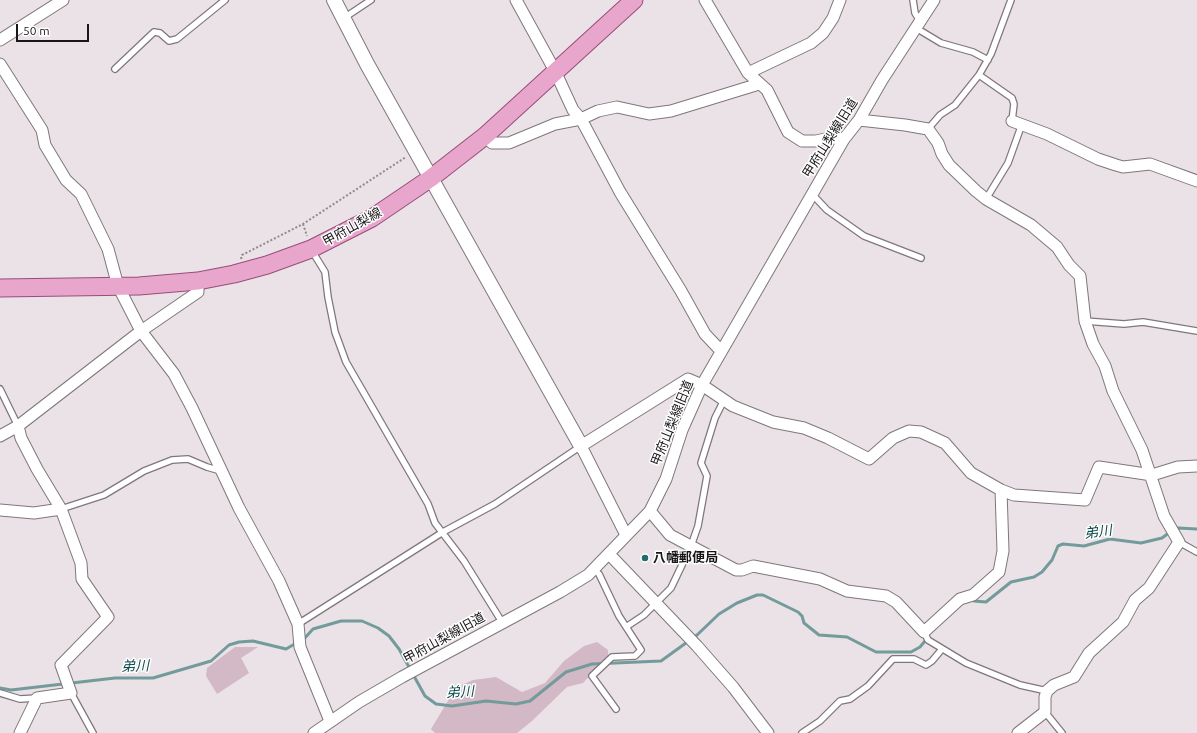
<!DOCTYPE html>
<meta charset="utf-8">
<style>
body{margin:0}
#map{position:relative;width:1197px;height:733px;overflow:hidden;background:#eae2e6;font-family:Ubuntu,sans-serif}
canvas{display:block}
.scale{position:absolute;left:16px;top:24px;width:73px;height:18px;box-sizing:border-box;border:2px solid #191617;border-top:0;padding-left:5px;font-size:12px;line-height:14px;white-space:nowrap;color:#191617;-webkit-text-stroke:3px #fff;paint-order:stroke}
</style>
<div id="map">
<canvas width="1197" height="733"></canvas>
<div class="scale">50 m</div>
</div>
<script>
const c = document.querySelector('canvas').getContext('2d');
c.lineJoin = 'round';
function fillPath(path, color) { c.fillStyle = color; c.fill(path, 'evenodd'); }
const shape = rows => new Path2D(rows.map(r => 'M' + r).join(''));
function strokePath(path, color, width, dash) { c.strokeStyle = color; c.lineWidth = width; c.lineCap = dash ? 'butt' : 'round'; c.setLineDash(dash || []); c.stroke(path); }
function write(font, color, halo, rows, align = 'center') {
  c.font = font + ' Ubuntu,"Noto Sans JP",sans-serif'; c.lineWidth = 3; c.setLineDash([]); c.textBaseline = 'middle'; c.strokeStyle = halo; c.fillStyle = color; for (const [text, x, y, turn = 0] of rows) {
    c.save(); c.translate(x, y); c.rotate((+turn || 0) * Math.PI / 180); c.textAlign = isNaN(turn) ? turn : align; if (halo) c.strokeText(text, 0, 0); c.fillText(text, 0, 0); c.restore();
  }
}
const green = shape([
 [597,642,608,650,608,656,583,683,567,687,532,721,517,733,435,733,431,729,449,699,459,686,473,680,496,677,522,692,545,683,564,661,584,646],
 [235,647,258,647,241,658,249,673,217,694,206,676,207,668]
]);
const stream = shape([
 [1175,529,1178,528,1197,529],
 [974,601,986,602,1011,582,1034,577,1042,572,1052,560,1058,546,1063,544,1084,546,1110,539,1141,543,1162,538,1170,532],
 [303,640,313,629,341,621,362,621,378,628,389,636,399,649,425,696,436,704,452,706,486,701,516,704,530,701,566,672,592,664,661,661,697,635,719,614,737,603,757,595,763,595,798,612,802,616,804,623,819,635,847,637,876,652,911,652,920,647,925,641],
 [0,688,11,690,115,678,153,678,211,661,229,645,239,642,253,641,286,649,298,642]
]);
const path = shape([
 [303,224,307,236],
 [241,259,242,255,303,224,406,157]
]);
const service = shape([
 [913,0,915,13,920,21],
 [344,18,371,0],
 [916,28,941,43,973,52,988,60],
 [115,69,154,32,160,33,169,41,177,39,225,0],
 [979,75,1012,98,1014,104,1012,121],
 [928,129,940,115,955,105,979,75,991,54,1011,0],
 [812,194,827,210,864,236,921,258],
 [986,199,1008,163,1022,124],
 [312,251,325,272,328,297,335,332,346,362,428,504,435,523,464,561,502,622],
 [1085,321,1124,324,1143,322,1197,331],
 [0,389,18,426],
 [61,509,104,495,144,471,172,460,188,459,207,467,221,471],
 [1179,542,1197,552],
 [593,569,599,574,619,616,641,650,635,656,612,657,592,676,616,709],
 [298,624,443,532,495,504,581,446],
 [626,627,644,615,671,588,691,546,698,526,707,476,701,463,715,418,724,400],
 [924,632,928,640,966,663,1020,685,1047,691],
 [0,693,20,699,37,698],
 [71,693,93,733],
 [1045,712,1062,733],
 [802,733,820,721,840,701,850,699,868,686,893,659,914,659,926,665,932,661,942,649]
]);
const minor = shape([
 [516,0,555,71,573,110,581,119,620,192,681,291,705,334,721,351],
 [705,0,748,73,767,90,788,132,802,141,816,141,830,138,844,139],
 [0,40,63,0],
 [0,64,42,130,45,145,66,180,81,194,108,249,118,286,141,331,174,374,192,408,239,508,279,581,298,624,300,647,330,721],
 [748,73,811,43,823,33,833,18,840,0],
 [859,120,905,125,928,129,938,143,942,154,949,165,976,191,986,199,1031,225,1057,247,1069,265,1080,276,1085,321,1093,344,1105,366,1113,391,1142,450,1164,516,1179,542,1149,588,1135,600,1123,622,1089,653,1074,677,1054,685,1047,691,1045,697,1045,712,1018,733],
 [1012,121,1047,134,1098,159,1116,165,1123,167,1150,164,1197,181],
 [485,136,492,143,509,143,555,124,581,119,598,111,617,107,649,114,671,111,759,84],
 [18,426,21,438,37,469,61,509,81,563,82,579,108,617,61,665,71,693,37,698,20,733],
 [0,436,18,426,141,331,198,292,198,281],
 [0,510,34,513,61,509],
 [650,511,670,535,736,570,742,570,753,566,820,579,847,591,886,596,896,602,924,632,960,599,973,595,999,572,1003,551,1001,490],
 [626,535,581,446,688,379,702,385,733,406,773,422,804,428,828,438,869,459,893,438,909,431,921,432,945,443,971,473,1001,490,1014,495,1085,500,1099,467,1152,475,1178,467,1197,466],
 [609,554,697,646,733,687,768,733],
 [314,733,359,702,402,677,560,592,588,575,650,511,666,479,682,430,702,385,844,139,859,120,882,80,934,0]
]);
const tertiary = shape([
 [334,0,367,64,581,446]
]);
const primary = shape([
 [0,288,139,286,198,281,234,274,267,265,311,249,372,218,431,178,485,136,634,0]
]);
const markers = [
 [645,558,4,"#1f6b6e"]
];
const streetNames = [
 ["甲府山梨線旧道",830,138,-58],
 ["甲府山梨線",352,227,-29],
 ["甲府山梨線旧道",672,423,-68],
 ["甲府山梨線旧道",444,638,-29]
];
const poiNames = [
 ["八幡郵便局",653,558]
];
const waterNames = [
 ["弟川",1098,532,-7],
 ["弟川",135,666,-2],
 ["弟川",460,692,-4]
];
fillPath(green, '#d3b8c5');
strokePath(stream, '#739b9c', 3);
strokePath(service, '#7f777b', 8);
strokePath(minor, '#7f777b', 13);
strokePath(tertiary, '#7f777b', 16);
strokePath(primary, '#974d78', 19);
strokePath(path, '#908a8d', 2, [2, 2]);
strokePath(service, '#fff', 5.5);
strokePath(minor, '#fff', 11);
strokePath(tertiary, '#fff', 14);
strokePath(primary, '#e9a6cd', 17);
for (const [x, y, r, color] of markers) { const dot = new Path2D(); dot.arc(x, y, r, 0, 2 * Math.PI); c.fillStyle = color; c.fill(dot); strokePath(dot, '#fff', 1.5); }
write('13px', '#191617', '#fff', streetNames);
write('bold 13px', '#191617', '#fff', poiNames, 'left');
write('italic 14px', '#104d4e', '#fff', waterNames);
</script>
